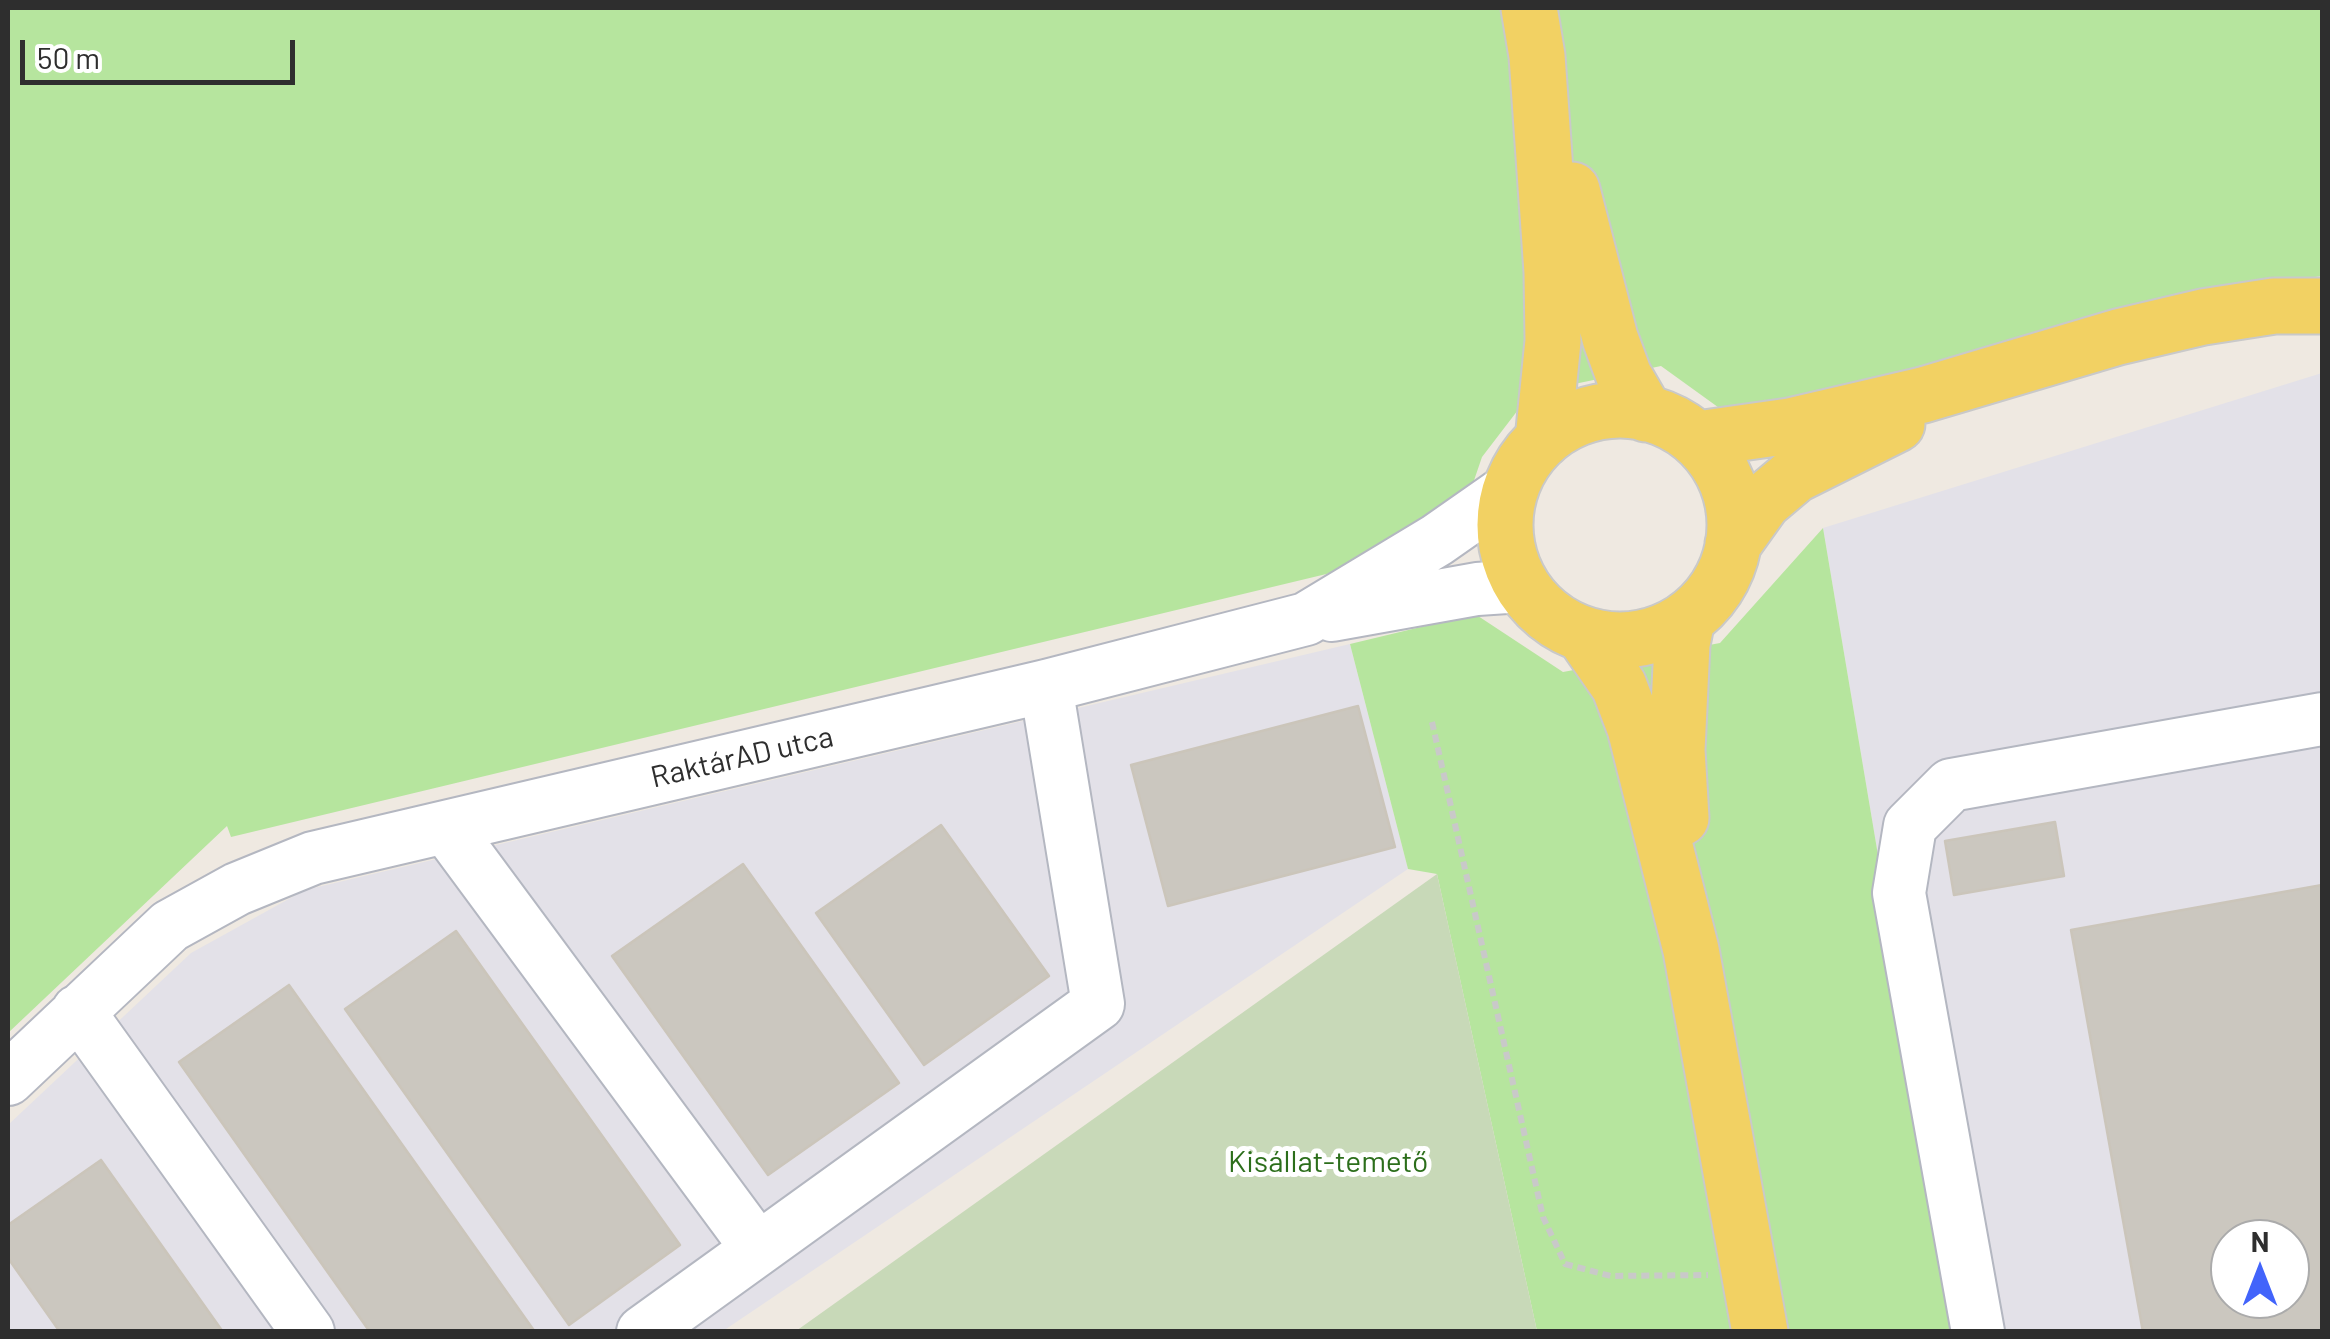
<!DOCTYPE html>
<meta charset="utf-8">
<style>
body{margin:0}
#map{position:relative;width:2330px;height:1339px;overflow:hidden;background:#efe9e1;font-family:Barlow,sans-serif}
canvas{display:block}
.frame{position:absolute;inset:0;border:10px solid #2e2e2e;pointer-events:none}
.north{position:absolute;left:2210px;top:1219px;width:100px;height:100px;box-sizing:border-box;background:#fff;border:2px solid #ababab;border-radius:50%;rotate:0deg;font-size:28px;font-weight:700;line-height:40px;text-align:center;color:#2e2e2e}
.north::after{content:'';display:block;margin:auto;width:35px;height:45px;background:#4264fb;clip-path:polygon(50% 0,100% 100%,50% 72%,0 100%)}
.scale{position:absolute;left:20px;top:40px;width:275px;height:45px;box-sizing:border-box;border:5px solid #2e2e2e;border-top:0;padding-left:12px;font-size:30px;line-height:35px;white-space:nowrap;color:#2e2e2e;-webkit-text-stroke:8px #fff;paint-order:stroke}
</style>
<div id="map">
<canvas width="2330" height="1339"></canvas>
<div class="frame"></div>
<div class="north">N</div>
<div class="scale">50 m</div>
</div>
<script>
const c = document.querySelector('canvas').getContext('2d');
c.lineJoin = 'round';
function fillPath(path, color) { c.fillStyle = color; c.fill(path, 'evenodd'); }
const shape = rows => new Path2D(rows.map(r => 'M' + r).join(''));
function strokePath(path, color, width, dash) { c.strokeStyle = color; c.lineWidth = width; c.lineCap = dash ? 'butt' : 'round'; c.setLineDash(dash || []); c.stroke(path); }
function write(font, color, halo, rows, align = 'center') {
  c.font = font + ' Barlow,sans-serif'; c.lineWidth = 10; c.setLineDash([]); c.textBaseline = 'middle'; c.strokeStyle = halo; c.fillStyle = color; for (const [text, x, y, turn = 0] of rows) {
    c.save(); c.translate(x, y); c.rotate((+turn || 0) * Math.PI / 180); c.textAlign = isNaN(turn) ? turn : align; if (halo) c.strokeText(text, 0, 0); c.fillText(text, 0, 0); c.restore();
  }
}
const industrial = shape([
 [2322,373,2322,1331,1958,1331,1823,528],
 [2230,1239,2290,1239,2290,1299,2230,1299],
 [1350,644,1408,869,723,1331,8,1332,8,1125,191,953,305,890]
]);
const green = shape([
 [8,8,2322,8,2322,276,2174,298,1843,396,1722,410,1661,366,1531,393,1482,457,1469,495,1368,564,231,837,227,826,8,1033],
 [1823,528,1958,1331,1537,1331,1437,874,1408,869,1350,644,1475,614,1563,672,1720,643]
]);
const cemetery = shape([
 [1437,874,1537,1331,796,1331]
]);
const building = shape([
 [1358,706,1395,847,1168,906,1131,765,1358,706],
 [2055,822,2064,876,1954,895,1945,841,2055,822],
 [941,825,1049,976,924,1065,816,913,941,825],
 [743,864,899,1083,768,1175,612,956,743,864],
 [2322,885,2322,1332,2143,1332,2071,930,2322,885],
 [2230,1239,2290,1239,2290,1299,2230,1299,2230,1239],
 [456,931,680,1245,569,1325,345,1009,456,931],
 [289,985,535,1332,370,1332,179,1062,289,985],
 [101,1160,223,1332,60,1332,8,1258,8,1225,101,1160]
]);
const path = shape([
 [1432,722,1543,1217,1565,1264,1611,1276,1708,1275]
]);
const minor = shape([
 [1332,615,1477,589,1522,586],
 [446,827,758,1249],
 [78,1011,308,1332],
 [8,1079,170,926,237,889,313,858,1046,686,1306,619,1437,540,1510,489],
 [643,1332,1098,1004,1046,686],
 [1978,1332,1899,893,1910,826,1951,785,2322,719]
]);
const major = shape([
 [1529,8,1537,56,1552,272,1553,341,1543,440],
 [1572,190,1610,338,1624,376,1646,414],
 '1505 525a115 115 0 1 1 230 0a115 115 0 1 1-230 0Z',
 [1698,439,1790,426,1923,395,2118,337,2203,317,2274,306,2322,306],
 [1733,544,1763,502,1795,475,1897,424],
 [1583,634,1619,686,1635,728,1691,950,1760,1332],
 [1681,818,1677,750,1682,644,1687,619]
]);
const streetNames = [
 ["RaktárAD utca",742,757,-13]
];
const parkNames = [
 ["Kisállat-temető",1328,1162]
];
fillPath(industrial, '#e3e1e8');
fillPath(green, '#b6e59e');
fillPath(cemetery, '#c8d9b8');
fillPath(building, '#cbc7bf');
strokePath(building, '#cbc5ba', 2.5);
strokePath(minor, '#b4b7c1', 56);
strokePath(major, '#c9c9c9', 59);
strokePath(path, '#c9c9c9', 6, [8, 5]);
strokePath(minor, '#fff', 52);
strokePath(major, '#f2d163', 55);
write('30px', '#2e2e2e', '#fff', streetNames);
write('30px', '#2c6e1b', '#fff', parkNames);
</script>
